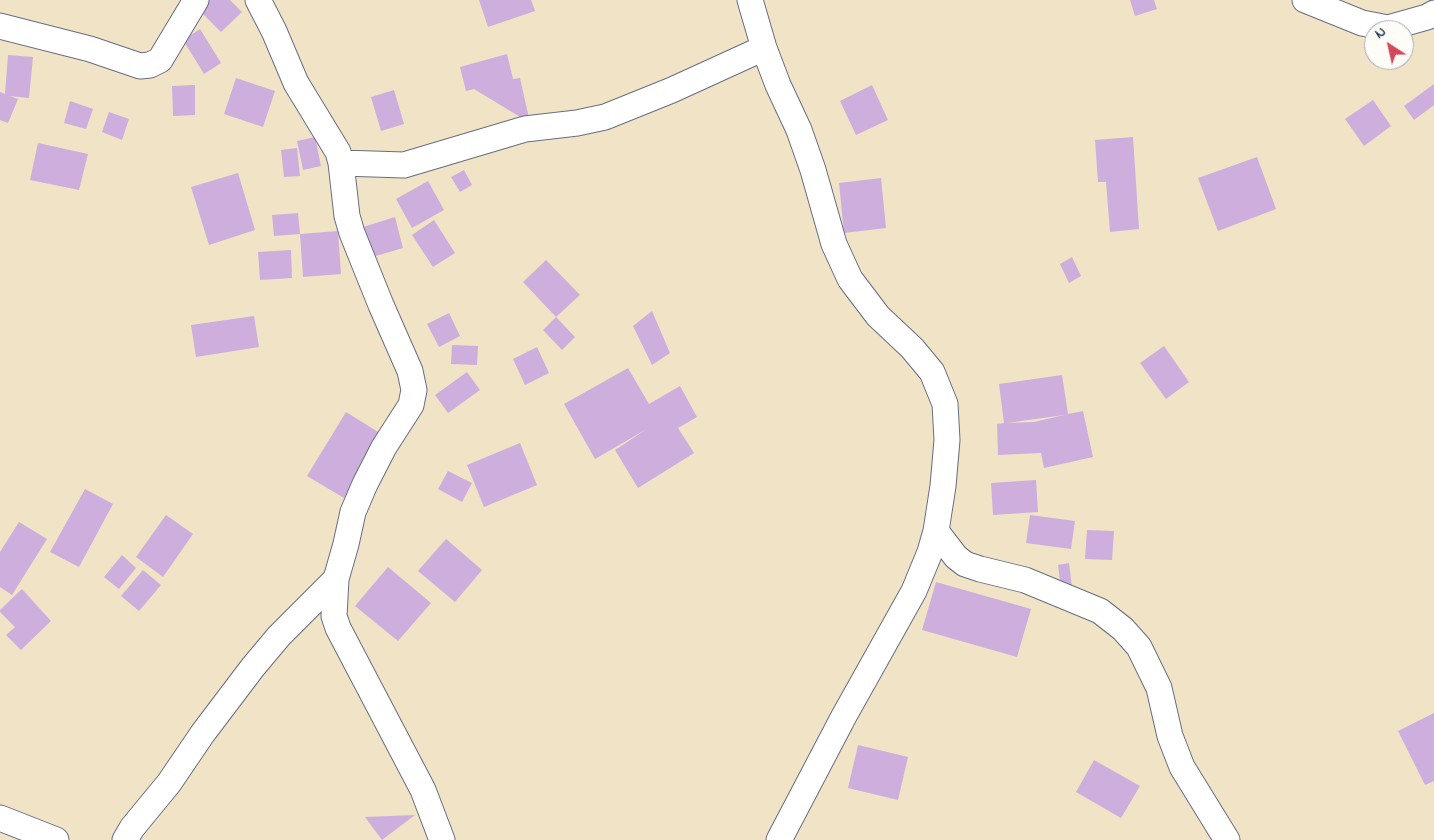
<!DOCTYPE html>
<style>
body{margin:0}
#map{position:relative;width:1434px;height:840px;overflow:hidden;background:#f1e3c6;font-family:"Indie Flower",sans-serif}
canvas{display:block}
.north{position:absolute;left:1364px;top:20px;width:50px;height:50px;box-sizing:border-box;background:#fdfcf7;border:1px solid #a3aaba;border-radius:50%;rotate:325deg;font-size:14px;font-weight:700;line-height:20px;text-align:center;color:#1b2f5e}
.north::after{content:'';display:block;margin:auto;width:18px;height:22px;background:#d1495b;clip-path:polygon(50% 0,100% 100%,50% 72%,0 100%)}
</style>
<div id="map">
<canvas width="1434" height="840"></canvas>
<div class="north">N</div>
</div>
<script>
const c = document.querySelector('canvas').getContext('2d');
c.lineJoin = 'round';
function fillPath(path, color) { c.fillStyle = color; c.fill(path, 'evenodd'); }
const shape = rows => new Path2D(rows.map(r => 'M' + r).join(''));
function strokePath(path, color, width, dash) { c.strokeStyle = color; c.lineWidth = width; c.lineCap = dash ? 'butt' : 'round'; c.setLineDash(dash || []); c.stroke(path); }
const building = shape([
 [206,0,230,0,242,12,221,32,197,8],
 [479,0,531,0,535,11,488,27],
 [1130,0,1154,0,1157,9,1135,16],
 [200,29,221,63,204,74,183,40],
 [507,54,513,79,520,78,530,123,474,89,466,91,460,67],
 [8,55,33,57,29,98,10,96,18,99,8,123,0,120,0,92,5,94],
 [236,78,275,91,263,127,224,114],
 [1434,84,1434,105,1414,120,1404,106],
 [195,85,195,115,173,116,172,86],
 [872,85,888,120,856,135,840,101],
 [394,90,404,124,381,131,371,97],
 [1373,100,1391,126,1364,146,1345,119],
 [70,101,93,109,86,129,64,123],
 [109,112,129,119,122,140,102,132],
 [315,137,321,166,303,170,297,141],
 [1133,137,1139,229,1110,232,1106,182,1098,182,1095,140],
 [38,143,88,154,79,190,30,180],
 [297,148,300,176,284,177,281,150],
 [1257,157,1276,209,1218,231,1198,178],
 [464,170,472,185,460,192,451,177],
 [238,173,255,230,209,245,191,187],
 [881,178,886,228,844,233,839,183],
 [428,181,444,210,412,228,396,199],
 [298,213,300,234,274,236,272,215],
 [395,217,403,248,369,258,360,228],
 [434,220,455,253,433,267,412,235],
 [338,231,341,274,303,277,300,234],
 [291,250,292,278,260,280,258,252],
 [1072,257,1081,276,1069,283,1060,264],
 [546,260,580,295,556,317,575,337,562,350,543,330,556,317,523,282],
 [652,311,670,353,652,365,633,326],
 [449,313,460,336,439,347,427,324],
 [254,316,259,347,196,357,191,325],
 [452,345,478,346,477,365,451,364],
 [1164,346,1189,382,1166,399,1140,363],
 [537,347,549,373,525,385,513,359],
 [628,368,649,404,680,386,697,417,678,428,694,453,638,488,615,450,647,429,595,459,564,404],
 [467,372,480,390,448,413,435,395],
 [1062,375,1068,414,1083,411,1093,457,1044,468,1041,453,998,455,997,424,1004,423,999,384],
 [1064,415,1034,422,1007,423],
 [346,412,383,435,344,498,307,476],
 [520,443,537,485,484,507,467,465],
 [448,471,472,483,462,502,438,489],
 [1036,480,1038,512,993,515,991,483],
 [85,489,113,504,79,567,50,552],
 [166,515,193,534,163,577,136,557],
 [1030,515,1075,521,1071,549,1026,543],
 [19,522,47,539,12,595,0,587,0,552],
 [1087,530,1114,531,1112,560,1085,559],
 [446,539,482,570,455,602,418,571],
 [122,555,136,568,119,589,104,577],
 [1069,563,1072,587,1061,589,1058,565],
 [388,567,431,603,398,641,355,606],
 [143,570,161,585,139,611,121,596],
 [936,582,1031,609,1017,657,922,630],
 [22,589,51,621,21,650,6,635,15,627,0,612,0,610],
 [1434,713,1434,781,1425,785,1398,731],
 [858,745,908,757,898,800,848,788],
 [1094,760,1140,786,1121,818,1076,792],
 [415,815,382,840,365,817]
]);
const minor = shape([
 [750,0,764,48,778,85,799,130,813,170,834,244,850,279,878,316,912,348,932,372,945,404,947,440,943,486,936,531,930,552,914,591,844,716,779,840],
 [1305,0,1362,23,1388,28,1427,17,1434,13],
 [0,26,90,49,140,66,150,65,160,60,196,0],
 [341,163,404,165,525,129,577,123,605,117,672,90,764,48],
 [936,531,956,557,965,564,980,569,1025,580,1100,611,1123,629,1139,647,1159,688,1170,736,1182,767,1227,840],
 [336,579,334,616,338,628,423,790,442,840],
 [0,818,56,840],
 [125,840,132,828,169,783,203,733,253,667,279,636,336,579,346,544,353,512,365,484,384,447,411,405,414,390,410,371,381,305,352,233,347,216,341,163,338,152,296,83,274,31,258,0]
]);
fillPath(building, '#ceaedd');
strokePath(minor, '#666e82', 27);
strokePath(minor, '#fff', 25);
</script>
